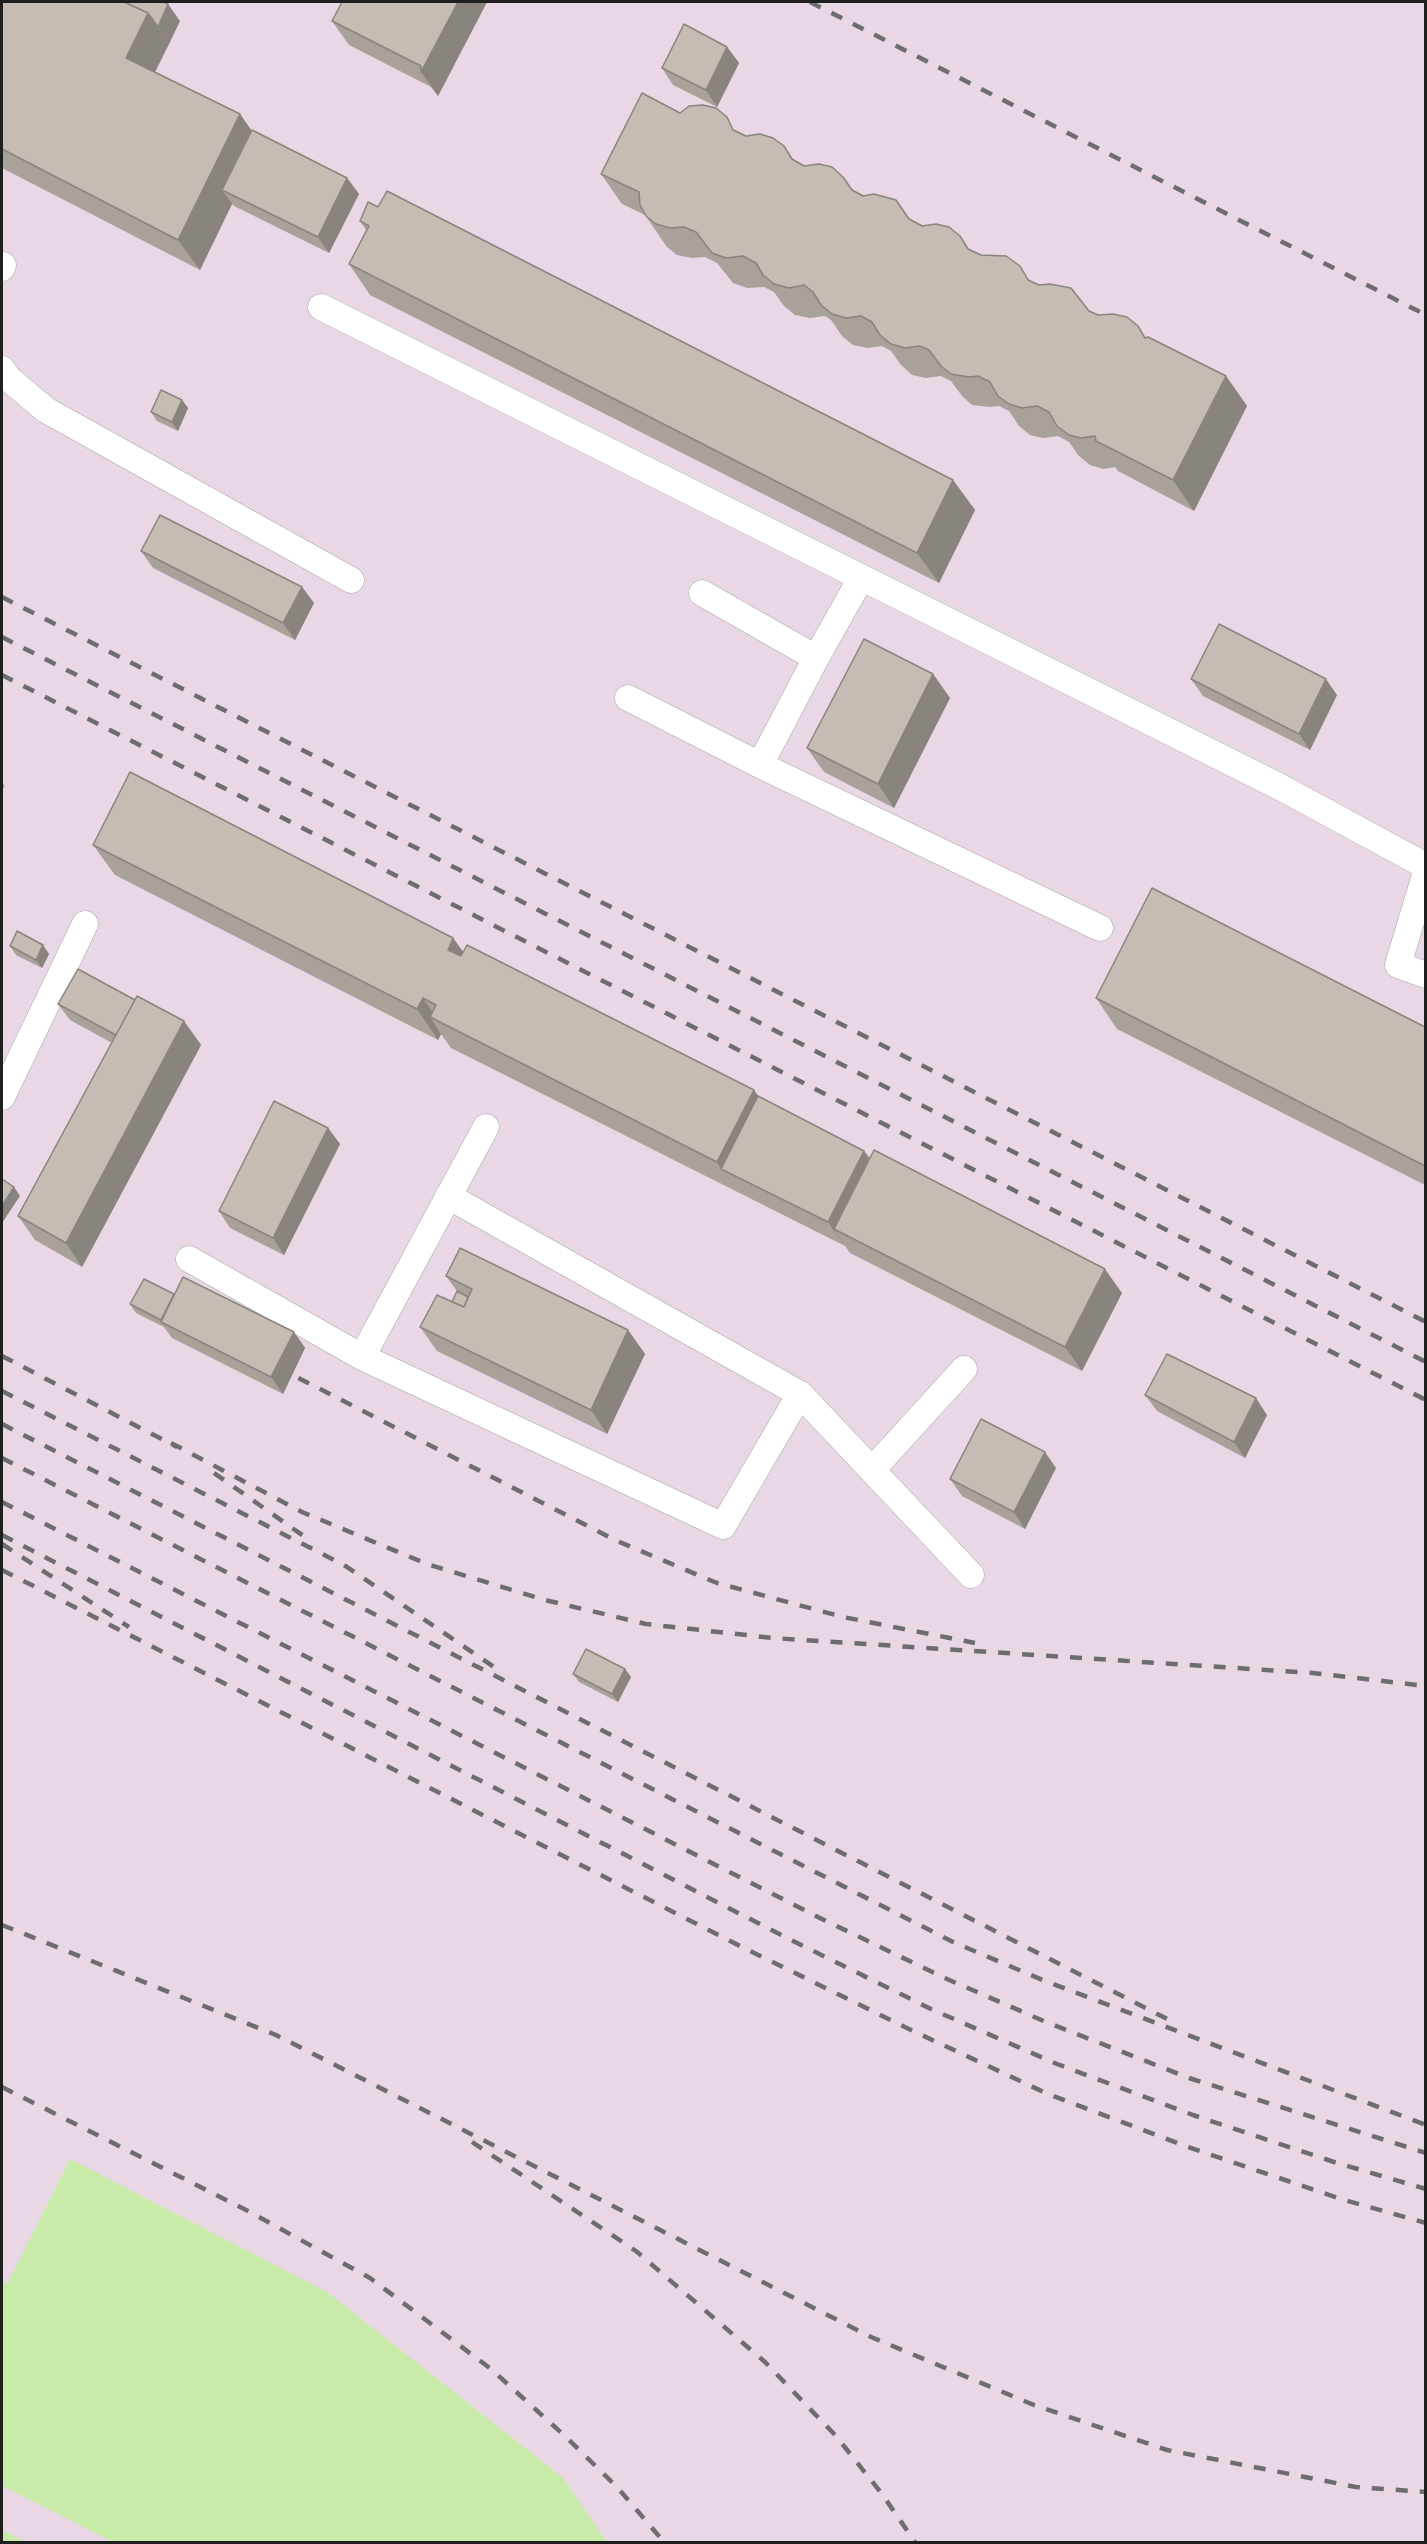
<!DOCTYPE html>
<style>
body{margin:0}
#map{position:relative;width:1427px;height:2544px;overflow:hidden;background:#f0ede5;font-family:"Public Sans",sans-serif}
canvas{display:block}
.frame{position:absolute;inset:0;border:3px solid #1f1f1f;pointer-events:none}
</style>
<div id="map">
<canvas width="1427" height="2544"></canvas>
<div class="frame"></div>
</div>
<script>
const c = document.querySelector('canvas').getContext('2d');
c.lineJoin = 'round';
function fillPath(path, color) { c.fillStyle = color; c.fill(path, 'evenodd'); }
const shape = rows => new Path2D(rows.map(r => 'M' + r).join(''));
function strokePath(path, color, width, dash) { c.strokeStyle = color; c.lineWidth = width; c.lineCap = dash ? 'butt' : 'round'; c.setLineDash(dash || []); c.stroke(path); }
const industrial = shape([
 [2,2,1425,2,1425,2542,2,2542]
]);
const grass = shape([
 [70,2159,327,2292,563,2478,607,2542,113,2542,2,2486,2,2281,7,2284],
 [2,2530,26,2542,2,2542]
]);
const service = shape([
 [2,268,3,265],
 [321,307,1282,788,1426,866],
 [2,369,9,379,46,410,351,580],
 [702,593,816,658,861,578],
 [628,698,760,765,816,658],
 [760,765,1100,928],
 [1426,872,1398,965,1426,975],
 [2,1097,85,924],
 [189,1259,362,1357,486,1127],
 [362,1357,723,1526,800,1394,448,1196],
 [800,1394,971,1575],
 [872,1470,964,1369]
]);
const rail = shape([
 [810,2,1426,315],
 [2,597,1426,1322],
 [2,637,1426,1362],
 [2,675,1426,1400],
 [2,1356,177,1447],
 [277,1367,617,1541,717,1583,843,1617,975,1643],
 [2,1391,344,1565,497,1669],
 [2,1424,1175,2023],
 [171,1443,302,1512,427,1564,545,1600,646,1624,773,1638,1313,1673,1426,1686],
 [2,1458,953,1942,1045,1981,1426,2125],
 [214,1473,305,1537],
 [2,1502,822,1919,947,1979,1046,2022,1189,2078,1426,2153],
 [2,1535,789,1939,931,2009,1057,2064,1193,2115,1334,2162,1426,2189],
 [2,1544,129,1627],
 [2,1570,738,1945,911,2030,1048,2094,1185,2146,1341,2199,1426,2223],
 [2,1925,276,2035,871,2337,1034,2405,1167,2450,1356,2487,1426,2492],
 [2,2087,248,2211,370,2278,491,2369,566,2437,617,2487,664,2542],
 [472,2142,636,2251,765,2362,836,2436,882,2494,915,2542]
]);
const wall = shape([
 [2,2,180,21,155,72,240,114,252,131,347,178,359,194,329,253,234,206,232,204,200,270,2,168],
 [342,2,487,2,438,96,431,87,349,45,332,21],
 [727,47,739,63,717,107,673,85,662,68],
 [680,113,737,131,804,166,843,177,853,190,981,255,1020,266,1030,281,1089,311,1226,376,1247,406,1194,511,1118,471,1115,467,1103,469,1090,465,1079,456,1069,442,1058,436,1043,438,1030,435,1019,426,1009,411,999,406,990,407,972,405,962,396,951,381,941,376,926,378,912,375,901,365,891,351,882,346,867,348,853,345,842,336,831,320,825,316,810,318,795,315,784,306,774,292,764,287,747,288,733,283,717,263,705,257,692,258,677,255,667,247,645,215,622,204,601,174],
 [360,221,953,480,975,510,939,583,370,295,349,264,366,230],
 [182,400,188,408,178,431,157,421,151,412],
 [141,551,302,587,314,603,295,640,153,568],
 [933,674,950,698,894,808,824,772,807,748],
 [1191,679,1337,695,1310,750,1203,696],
 [93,845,453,938,463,952,754,1090,758,1096,864,1151,870,1158,1122,1293,1082,1371,850,1253,845,1246,451,1048,441,1034,438,1040,115,875],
 [10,946,49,954,42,968,16,955],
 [1096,998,1425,1027,1425,1185,1117,1029],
 [135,1000,184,1021,201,1045,82,1267,35,1240,18,1216,112,1043,70,1020,58,1004],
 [328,1128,340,1144,284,1255,230,1228,219,1211],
 [446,1276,628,1330,645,1354,607,1434,437,1351,420,1327,452,1302,457,1291],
 [174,1294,294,1332,305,1348,283,1394,172,1338,164,1327,136,1313,130,1304],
 [1145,1395,1267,1415,1245,1458,1157,1411],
 [1056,1468,1025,1529,962,1496,950,1479],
 [625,1669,631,1677,618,1702,579,1682,573,1674]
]);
const shadedWall = shape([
 [458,2,487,2,438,96,421,72],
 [168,4,180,21,169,44,158,27],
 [148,13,169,44,147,88,126,58],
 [727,47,739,63,717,107,706,90],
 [240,114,261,145,222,190,232,204,200,270,178,240],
 [347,178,359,194,329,253,318,237],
 [1226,376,1247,406,1194,511,1173,480],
 [182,400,188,408,178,431,172,422],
 [953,480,975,510,939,583,917,553],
 [302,587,314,603,295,640,283,623],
 [933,674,950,698,894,808,878,784],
 [1326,679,1337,695,1310,750,1299,734],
 [2,782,4,786,2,792],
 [453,938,475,968,448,950],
 [43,945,49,954,42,968,36,960],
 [423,998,439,1022,430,1017,441,1034,438,1040,417,1009],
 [184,1021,201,1045,82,1267,66,1243],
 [754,1090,775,1120,721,1169,717,1162],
 [328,1128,340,1144,284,1255,273,1238],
 [864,1151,881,1175,834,1229,845,1246,828,1222],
 [14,1187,20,1196,2,1223,2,1206],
 [1105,1269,1122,1293,1082,1371,1065,1347],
 [628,1330,645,1354,607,1434,591,1410],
 [294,1332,305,1348,283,1394,271,1377],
 [1256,1398,1267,1415,1245,1458,1234,1442],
 [1045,1452,1056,1468,1025,1529,1014,1512],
 [625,1669,631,1677,618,1702,612,1694]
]);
const building = shape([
 [2,2,124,2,148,13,126,58,240,114,178,240,2,149,2,2],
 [124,2,163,2,168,4,158,27,148,13,124,2],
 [342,2,458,2,421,72,421,66,332,21,342,2],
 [684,24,727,47,706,90,662,68,684,24],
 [642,93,680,113,689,106,703,105,716,108,727,117,733,130,746,136,760,134,773,138,784,146,792,159,804,166,819,164,832,167,843,177,852,190,863,196,874,194,896,200,909,219,922,226,936,224,949,227,960,236,968,249,981,255,1006,256,1020,266,1028,280,1039,285,1050,284,1071,288,1089,311,1098,315,1113,314,1127,317,1138,326,1145,338,1148,337,1226,376,1173,480,1096,441,1095,436,1081,438,1069,435,1057,426,1049,412,1037,406,1022,408,1009,404,998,396,990,382,978,376,969,377,951,374,941,366,929,350,920,346,905,348,891,344,880,335,872,322,861,316,846,318,832,314,821,305,813,292,804,285,789,288,774,284,763,275,756,263,743,256,726,258,712,253,696,232,684,227,670,228,656,224,646,216,640,205,639,192,601,174,642,93],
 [252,130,347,178,318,237,222,190,252,130],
 [387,191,953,480,917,553,349,264,369,226,360,221,368,202,378,207,387,191],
 [161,390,182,400,172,422,151,412,161,390],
 [160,515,302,587,283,623,141,551,160,515],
 [1219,624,1326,679,1299,734,1191,679,1219,624],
 [864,639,933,674,878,784,807,748,864,639],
 [130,772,453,938,448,950,461,956,467,945,754,1090,717,1162,430,1017,436,1005,423,998,417,1009,93,845,130,772],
 [1152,888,1425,1027,1425,1166,1096,998,1152,888],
 [17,931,43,945,36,960,10,946,17,931],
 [78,969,135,1000,116,1035,58,1004,78,969],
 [137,996,184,1021,66,1243,18,1216,137,996],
 [758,1096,864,1151,828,1222,721,1169,758,1096],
 [274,1101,328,1128,273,1238,219,1211,274,1101],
 [874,1150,1105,1269,1065,1347,834,1229,874,1150],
 [2,1179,14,1187,2,1206,2,1179],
 [460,1248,628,1330,591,1410,420,1327,437,1295,464,1307,472,1289,446,1276,460,1248],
 [183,1277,294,1332,271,1377,161,1322,183,1277],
 [144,1279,174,1294,161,1320,130,1304,144,1279],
 [457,1291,468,1297,464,1307,452,1302,457,1291],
 [1167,1354,1256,1398,1234,1442,1145,1395,1167,1354],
 [981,1419,1045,1452,1014,1512,950,1479,981,1419],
 [586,1649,625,1669,612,1694,573,1674,586,1649]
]);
fillPath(industrial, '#e9d7e6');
fillPath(grass, '#c9ebaa');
strokePath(service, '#a6a6a6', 27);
strokePath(service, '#fff', 26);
strokePath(rail, '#6d6d6d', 4.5, [12, 12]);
fillPath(wall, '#a9a29b');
fillPath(shadedWall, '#8a847e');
fillPath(building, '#c5bcb4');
strokePath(building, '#8a847e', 1.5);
</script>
